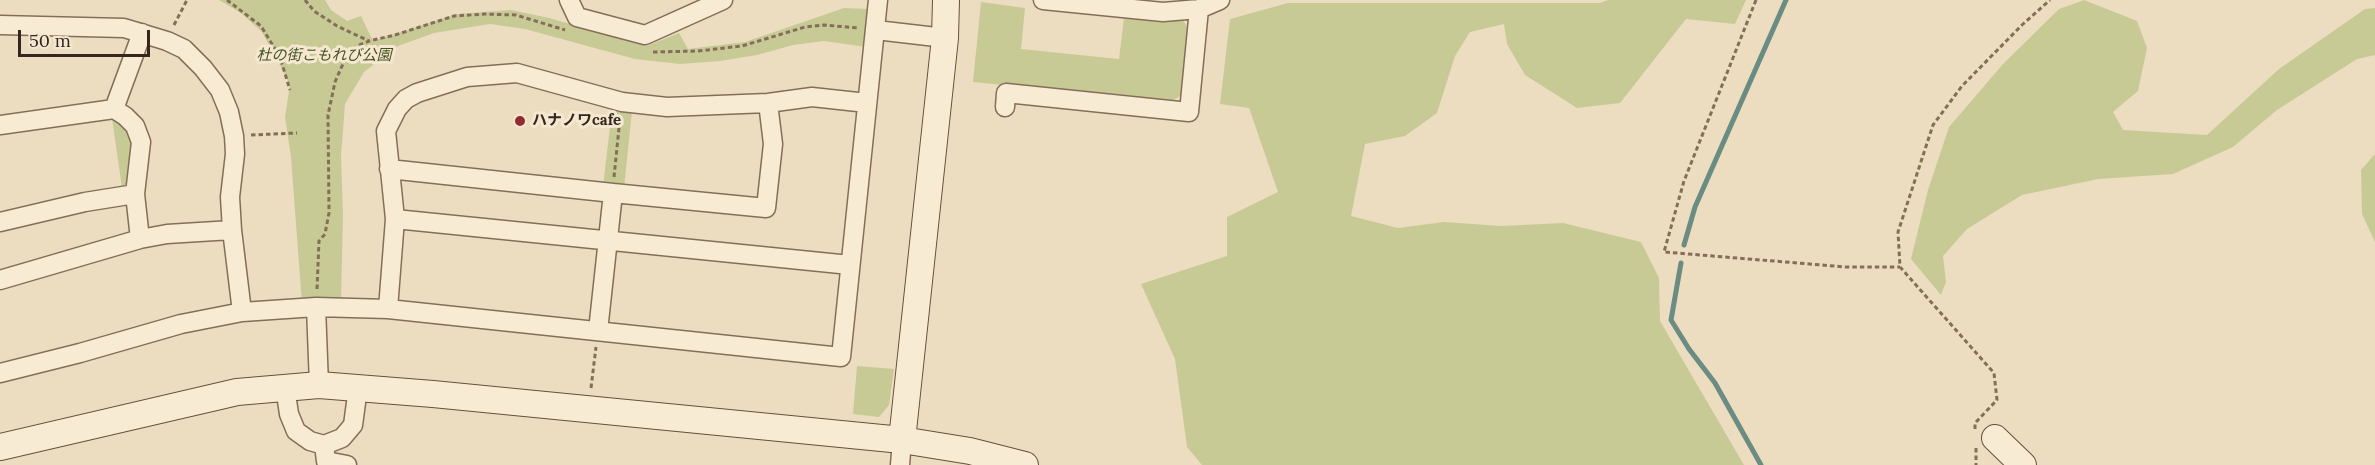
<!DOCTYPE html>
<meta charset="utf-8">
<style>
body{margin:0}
#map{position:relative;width:2375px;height:465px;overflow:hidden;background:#ecddc0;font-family:Lora,serif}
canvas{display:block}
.scale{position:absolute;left:18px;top:30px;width:132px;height:27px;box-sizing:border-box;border:3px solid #35271d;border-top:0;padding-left:8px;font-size:18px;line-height:21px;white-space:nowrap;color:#35271d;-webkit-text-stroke:4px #f4e8d0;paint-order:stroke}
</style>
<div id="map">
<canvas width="2375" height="465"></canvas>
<div class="scale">50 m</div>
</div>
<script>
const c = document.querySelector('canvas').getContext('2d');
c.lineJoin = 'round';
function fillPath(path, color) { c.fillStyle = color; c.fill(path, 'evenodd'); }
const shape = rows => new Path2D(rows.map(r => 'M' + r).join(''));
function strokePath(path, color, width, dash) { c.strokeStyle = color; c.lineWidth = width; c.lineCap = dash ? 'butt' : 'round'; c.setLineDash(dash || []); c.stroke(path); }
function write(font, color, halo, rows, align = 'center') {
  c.font = font + ' Lora,"Noto Sans JP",serif'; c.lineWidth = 6; c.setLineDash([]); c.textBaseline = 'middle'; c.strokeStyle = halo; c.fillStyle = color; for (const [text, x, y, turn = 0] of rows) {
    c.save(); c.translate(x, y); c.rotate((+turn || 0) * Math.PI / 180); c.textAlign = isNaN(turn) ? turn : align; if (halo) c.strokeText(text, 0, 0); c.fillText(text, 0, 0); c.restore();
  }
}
const green = shape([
 [219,0,325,0,331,10,347,21,361,16,373,41,457,14,511,10,549,18,647,46,679,33,688,49,745,42,844,8,869,9,866,47,824,41,793,45,757,55,720,61,680,64,635,59,525,29,490,24,434,33,398,46,364,72,345,104,341,156,343,214,341,302,302,304,291,157,285,117,290,84,262,32,241,13],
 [1608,0,1746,0,1735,24,1686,19,1620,103,1577,108,1525,75,1507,44,1504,24,1470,32,1455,56,1437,113,1405,136,1365,144,1351,216,1398,228,1444,222,1501,226,1563,223,1641,242,1659,278,1660,321,1744,465,1202,465,1187,447,1175,359,1141,284,1227,256,1227,217,1278,192,1249,108,1220,104,1230,19,1288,3,1600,3],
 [2084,0,2137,21,2147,48,2138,91,2113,112,2123,130,2207,135,2279,69,2365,9,2375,8,2375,55,2357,59,2277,110,2233,147,2173,174,2098,179,2022,195,1967,229,1943,256,1946,282,1941,295,1911,259,1928,190,1949,127,2003,64,2059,9],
 [981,2,1025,8,1021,49,1119,59,1124,18,1183,20,1189,30,1182,95,1170,102,973,82],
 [612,110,632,111,624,188,603,186],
 [112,118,127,128,135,145,132,177,122,188],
 [2375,154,2375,242,2362,214,2361,170],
 [857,366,894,369,889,405,879,417,853,414]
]);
const stream = shape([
 [1684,245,1695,207,1786,0],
 [1681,263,1671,320,1689,349,1715,383,1761,465]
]);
const path = shape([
 [227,0,261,26,280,57,290,90],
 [305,0,314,11,337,26,369,41],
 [1756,0,1684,181,1664,252,1846,267,1900,267],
 [174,25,187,0],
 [653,52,698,51,742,46,805,27,824,25,859,28],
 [251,135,297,133],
 [614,177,620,118],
 [317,289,319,241,325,234,329,213,328,115,335,82,342,66,357,46,369,41,395,35,454,16,485,14,516,15,565,30],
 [591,388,596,347],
 [1975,429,1975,423,1997,400,1994,373,1900,267,1898,232,1933,125,1962,86,2022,25,2050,0],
 [1976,448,1976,465]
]);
const street = shape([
 [569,0,577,17,645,35,723,0],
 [1043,0,1163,12,1199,9,1220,0],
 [0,25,124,28,167,41,184,49,203,68,220,90,229,112,234,136,235,154,230,197,232,230,242,312],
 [876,30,945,38],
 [1005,107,1006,93,1189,112,1199,9],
 [114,109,142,33],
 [0,125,114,109,125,116,135,126,141,142,135,194,140,239],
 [389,169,613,193,598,331],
 [613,193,766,208,773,144,768,103],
 [395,219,850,265],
 [0,222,85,202,135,194],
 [0,280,140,239,167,234,232,230],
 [316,307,319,385],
 [388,309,395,219,386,131,397,109,406,99,417,93,467,77,517,73,622,102,667,107,768,103,812,97,867,103],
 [0,373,80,353,181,324,242,312,316,307,388,309,841,357,878,0],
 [285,387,289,414,296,431,310,441,324,445,342,438,353,425,358,388],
 [324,445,326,461,347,465],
 [900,465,902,440]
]);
const secondary = shape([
 [1995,438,2023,465],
 [902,440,970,451,1025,465],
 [0,447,237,392,319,385,433,394,902,440,945,38,946,0]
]);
const markers = [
 [520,121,6,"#922a31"]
];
const parkNames = [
 ["杜の街こもれび公園",324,56]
];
const poiNames = [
 ["ハナノワcafe",532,121]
];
fillPath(green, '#c7ca95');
strokePath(stream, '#6b8c82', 5);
strokePath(street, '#856e59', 21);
strokePath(secondary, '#674f3c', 28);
strokePath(path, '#856e59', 3, [4.5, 3]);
strokePath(street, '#f8ebd3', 18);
strokePath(secondary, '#f8ebd3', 26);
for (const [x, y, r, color] of markers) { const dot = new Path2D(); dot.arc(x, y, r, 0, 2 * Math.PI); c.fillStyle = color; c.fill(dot); strokePath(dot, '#f4e8d0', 2); }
write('italic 15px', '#485124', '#f4e8d0', parkNames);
write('bold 15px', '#35271d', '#f4e8d0', poiNames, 'left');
</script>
